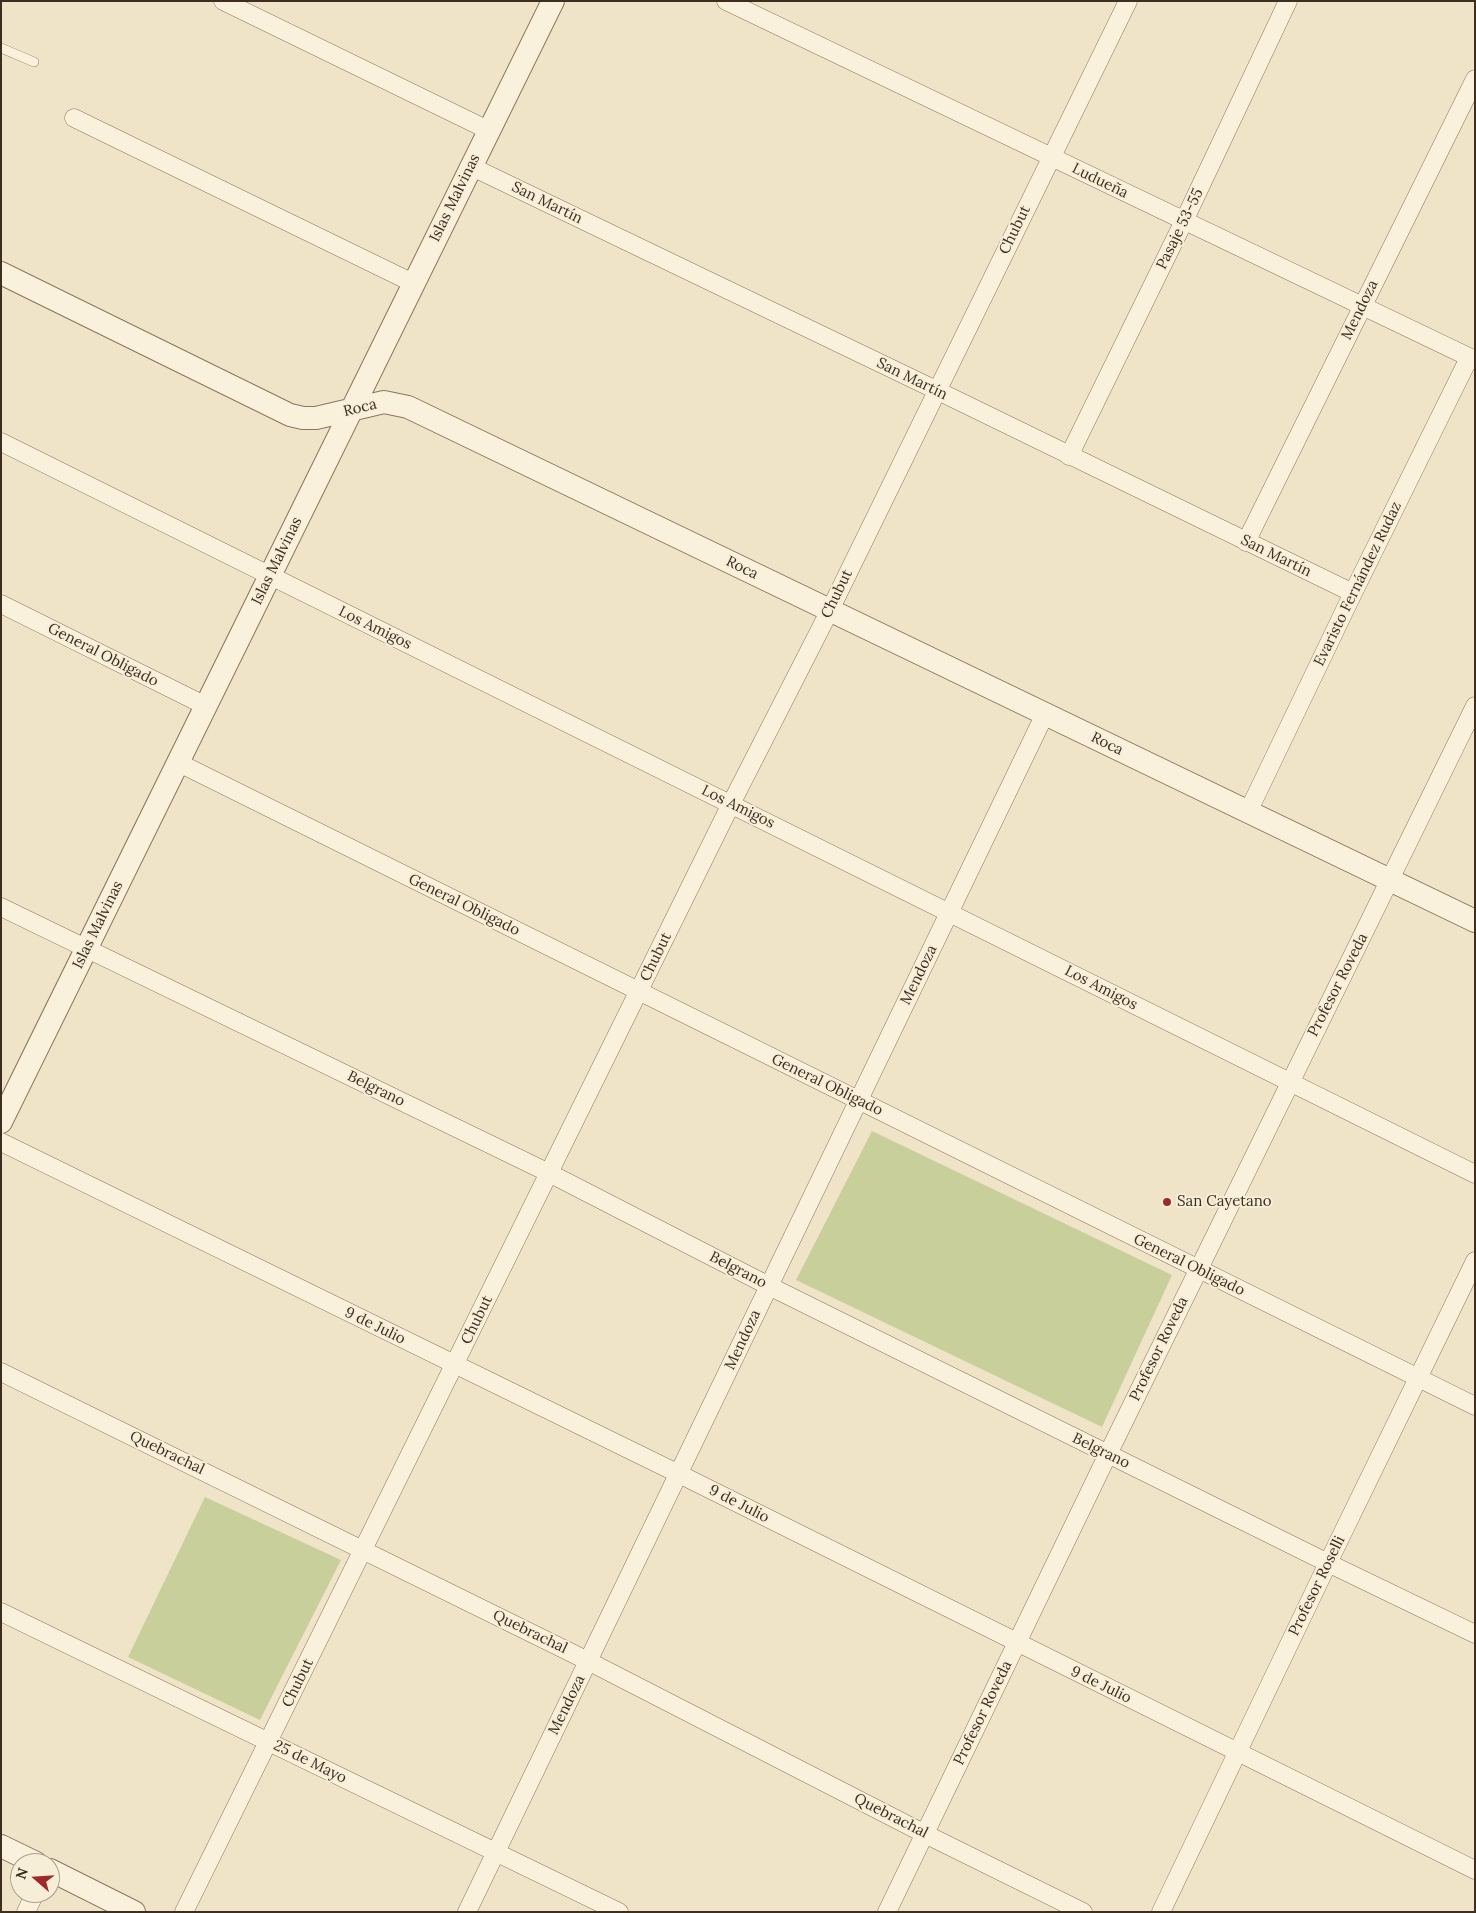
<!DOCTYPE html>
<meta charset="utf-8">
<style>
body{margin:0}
#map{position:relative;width:1476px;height:1913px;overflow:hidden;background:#f0e4c8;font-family:Lora,serif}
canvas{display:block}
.frame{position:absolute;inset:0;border:2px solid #3d2e20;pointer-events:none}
.north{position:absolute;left:10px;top:1853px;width:50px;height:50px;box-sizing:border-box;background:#f7eed8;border:1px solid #ada18e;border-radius:50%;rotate:289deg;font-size:14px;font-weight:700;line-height:20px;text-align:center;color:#3d2e20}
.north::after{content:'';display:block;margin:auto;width:18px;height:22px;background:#9e2a2b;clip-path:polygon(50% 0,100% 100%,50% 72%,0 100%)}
</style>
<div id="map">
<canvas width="1476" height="1913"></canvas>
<div class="frame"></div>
<div class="north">N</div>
</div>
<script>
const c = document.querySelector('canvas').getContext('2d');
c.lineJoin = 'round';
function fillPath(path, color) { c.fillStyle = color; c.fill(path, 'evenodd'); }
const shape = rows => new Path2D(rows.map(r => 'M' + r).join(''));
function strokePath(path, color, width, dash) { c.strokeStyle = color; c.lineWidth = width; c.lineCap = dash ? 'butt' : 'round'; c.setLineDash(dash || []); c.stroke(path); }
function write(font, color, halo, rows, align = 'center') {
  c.font = font + ' Lora,serif'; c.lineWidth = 4; c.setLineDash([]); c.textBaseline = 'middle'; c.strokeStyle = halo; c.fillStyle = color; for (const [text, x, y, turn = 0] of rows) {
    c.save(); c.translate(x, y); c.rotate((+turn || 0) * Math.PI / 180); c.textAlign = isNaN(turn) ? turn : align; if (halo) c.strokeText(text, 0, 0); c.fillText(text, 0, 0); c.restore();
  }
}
const green = shape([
 [872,1131,1172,1275,1102,1427,796,1280],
 [205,1497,341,1560,260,1720,128,1657]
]);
const service = shape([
 [1,48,34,62]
]);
const minor = shape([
 [223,1,488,130],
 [726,1,1475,360],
 [74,118,413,283],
 [470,166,936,390,1353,593],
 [1,442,1475,1174],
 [1069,456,1184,221,1288,1],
 [1246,542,1475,79],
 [1,604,206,706],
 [179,763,1475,1406],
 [1248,812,1353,593,1469,358],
 [1,907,549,1173,769,1286,1328,1563,1475,1634],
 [1,1142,679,1474,1475,1870],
 [1,1372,588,1661,925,1834,1083,1912],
 [1,1612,619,1912],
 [26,1912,35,1893],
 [184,1912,731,804,830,610,1128,1],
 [467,1912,1045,714],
 [887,1912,1108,1454,1475,706],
 [1161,1912,1328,1563,1475,1261]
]);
const tertiary = shape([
 [1,273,290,415,303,418,316,418,384,402,408,407,1475,921],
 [1,1122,553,1],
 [1,1846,36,1863],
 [50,1870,134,1912]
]);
const markers = [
 [1167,1202,5,"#9e2a2b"]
];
const streetNames = [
 ["Ludueña",1100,181,26],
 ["Islas Malvinas",455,198,-64],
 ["San Martín",547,203,26],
 ["Pasaje 53-55",1180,229,-64],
 ["Chubut",1015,230,-64],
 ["Mendoza",1360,310,-64],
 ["San Martín",912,379,26],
 ["Roca",360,408,-14],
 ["San Martín",1276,556,26],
 ["Islas Malvinas",277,561,-64],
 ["Roca",742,568,26],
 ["Evaristo Fernández Rudaz",1358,584,-64],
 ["Chubut",837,594,-64],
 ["Los Amigos",375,628,26],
 ["General Obligado",103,655,27],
 ["Roca",1107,744,26],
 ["Los Amigos",738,807,26],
 ["General Obligado",464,905,26],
 ["Islas Malvinas",98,925,-64],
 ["Chubut",656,957,-64],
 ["Mendoza",919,975,-64],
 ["Profesor Roveda",1338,985,-63],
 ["Los Amigos",1101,988,27],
 ["General Obligado",827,1085,26],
 ["Belgrano",376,1089,26],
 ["General Obligado",1189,1265,26],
 ["Belgrano",738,1270,27],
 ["Chubut",477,1320,-64],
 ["9 de Julio",375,1326,26],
 ["Mendoza",743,1340,-65],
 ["Profesor Roveda",1159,1349,-64],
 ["Belgrano",1101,1451,26],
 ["Quebrachal",167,1453,26],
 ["9 de Julio",739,1504,27],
 ["Profesor Roselli",1317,1586,-64],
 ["Quebrachal",530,1632,26],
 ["Chubut",298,1683,-64],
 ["9 de Julio",1101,1685,26],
 ["Mendoza",567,1705,-64],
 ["Profesor Roveda",983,1713,-64],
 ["25 de Mayo",310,1762,26],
 ["Quebrachal",891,1816,27]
];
const poiNames = [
 ["San Cayetano",1177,1202]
];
fillPath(green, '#c9cf9b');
strokePath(service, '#8d765c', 10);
strokePath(minor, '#8d765c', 19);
strokePath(tertiary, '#8d765c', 24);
strokePath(service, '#faf1dc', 9);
strokePath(minor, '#faf1dc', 18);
strokePath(tertiary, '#faf1dc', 22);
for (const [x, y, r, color] of markers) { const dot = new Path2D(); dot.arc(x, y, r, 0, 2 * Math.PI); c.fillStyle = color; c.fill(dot); strokePath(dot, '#f7eed8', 2); }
write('15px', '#3d2e20', '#f7eed8', streetNames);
write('15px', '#3d2e20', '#f7eed8', poiNames, 'left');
</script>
